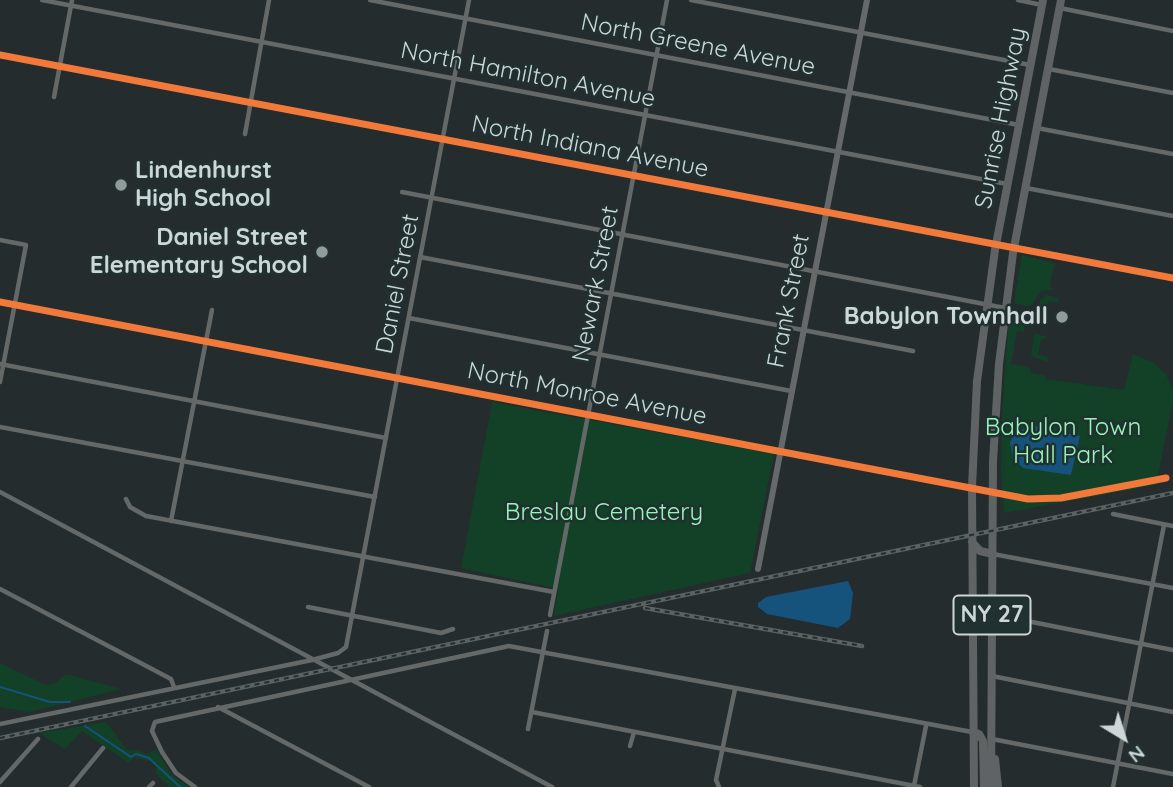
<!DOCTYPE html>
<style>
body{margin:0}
#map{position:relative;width:1173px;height:787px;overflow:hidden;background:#242c2e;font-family:Quicksand,sans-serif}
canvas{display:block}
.north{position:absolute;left:1089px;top:703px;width:70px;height:70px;-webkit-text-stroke:5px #213031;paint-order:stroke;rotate:142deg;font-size:19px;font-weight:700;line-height:28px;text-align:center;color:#cdd7d7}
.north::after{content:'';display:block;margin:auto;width:24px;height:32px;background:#cdd7d7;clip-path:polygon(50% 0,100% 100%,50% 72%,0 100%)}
</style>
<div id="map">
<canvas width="1173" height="787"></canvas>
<div class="north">N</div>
</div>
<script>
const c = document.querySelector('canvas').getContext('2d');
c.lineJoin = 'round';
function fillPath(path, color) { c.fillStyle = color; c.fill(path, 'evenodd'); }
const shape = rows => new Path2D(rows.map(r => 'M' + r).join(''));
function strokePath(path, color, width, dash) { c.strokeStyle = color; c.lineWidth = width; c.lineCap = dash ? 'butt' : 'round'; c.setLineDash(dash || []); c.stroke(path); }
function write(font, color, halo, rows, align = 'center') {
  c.font = font + ' Quicksand,sans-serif'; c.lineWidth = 5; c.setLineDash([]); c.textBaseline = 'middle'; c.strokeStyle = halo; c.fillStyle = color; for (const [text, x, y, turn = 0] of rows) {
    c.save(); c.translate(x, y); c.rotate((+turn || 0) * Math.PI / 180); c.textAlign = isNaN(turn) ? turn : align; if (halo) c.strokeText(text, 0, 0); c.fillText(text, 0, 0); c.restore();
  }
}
const green = shape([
 [1022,255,1059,264,1054,265,1050,286,1054,290,1041,291,1032,305,1027,306,1016,304,1014,301],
 [1046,295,1058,298,1059,303,1049,301,1045,321,1038,320,1040,300],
 [1015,314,1023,315,1026,320,1024,332,1017,331,1011,364,1029,367,1032,373,1046,376,1046,379,1124,390,1133,354,1154,363,1166,374,1173,390,1173,401,1156,485,1004,513,1001,470,1002,412,1009,318],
 [1034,334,1046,336,1045,339,1041,339,1038,355,1048,357,1047,362,1031,356],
 [492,402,774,454,750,573,554,616,558,589,461,568],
 [0,663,46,685,55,683,66,674,121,689,30,712,0,707],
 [106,722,127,750,139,750,145,754,156,750,172,775,188,787,170,787,156,774,156,767,150,761,133,758,129,763,82,731,65,749,39,733]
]);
const water = shape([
 [1031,425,1080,436,1071,475,1023,468,1013,458,1010,442,1014,435],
 [848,581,853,593,850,619,838,628,767,614,758,607,758,603,766,597]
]);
const stream = shape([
 [0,687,50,702,70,702],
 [85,726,131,757,136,754,149,758,180,787]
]);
const street = shape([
 [42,0,1007,184],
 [370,0,1019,125],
 [691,0,1030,65],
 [1018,0,1042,5],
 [1060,8,1173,31],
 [0,55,1173,278],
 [1049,69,1173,93],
 [54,97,72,0],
 [1037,128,1173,154],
 [245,134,269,0],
 [1026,188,1173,216],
 [402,192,1005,308],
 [0,240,26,245,0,382],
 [420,257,913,351],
 [0,302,1028,499,1061,498,1166,478],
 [409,318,791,391],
 [0,364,386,438],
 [0,427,375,497],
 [0,492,552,787],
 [126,499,130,507,146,516,554,592],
 [1113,514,1173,526],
 [171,521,212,310],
 [993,554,1173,588],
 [0,589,171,679,174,687],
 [308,607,441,633,453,629],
 [992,614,1173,650],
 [550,615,667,0],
 [992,676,1173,712],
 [218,707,369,787],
 [532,712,920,787],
 [0,724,312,660,338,653,346,647,469,0],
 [528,729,547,631],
 [992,739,1173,774],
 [630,746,634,732],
 [0,782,38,739],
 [914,786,926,726],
 [71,787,103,748],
 [149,787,153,783],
 [195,787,176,773,162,752,152,731,155,722,509,646,972,732],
 [719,787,716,780,735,689],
 [1113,787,1164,525]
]);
const secondary = shape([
 [758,569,867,0]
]);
const highway = shape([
 [972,542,980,551,993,554],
 [973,732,979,734,983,741,984,787],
 [995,759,998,787],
 [974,787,972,487,977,381,995,250,1043,0],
 [991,787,993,461,999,364,1013,253,1061,0]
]);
const rail = shape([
 [645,608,862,646],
 [0,738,1173,493]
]);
const cycleway = shape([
 [0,55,1173,278],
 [0,302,1028,499,1061,498,1166,478]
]);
const markers = [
 [121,185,7,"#929b9c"],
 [322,252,7,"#929b9c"],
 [1062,317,7,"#929b9c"]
];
const shields = [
 [992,615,77]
];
const shieldNames = [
 ["NY 27",992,615]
];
const streetNames = [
 ["North Greene Avenue",698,45,11],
 ["North Hamilton Avenue",528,75,11],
 ["Sunrise Highway",1001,118,-79],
 ["North Indiana Avenue",590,147,11],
 ["Daniel Street",398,284,-79],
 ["Newark Street",596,284,-79],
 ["Frank Street",789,301,-79],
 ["North Monroe Avenue",587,394,11]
];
const poiNames = [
 ["Lindenhurst",135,171,"left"],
 ["High School",135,199,"left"],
 ["Daniel Street",308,238],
 ["Elementary School",308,266],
 ["Babylon Townhall",1048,317]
];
const parkNames = [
 ["Babylon Town",1063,428],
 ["Hall Park",1063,456],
 ["Breslau Cemetery",604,513]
];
fillPath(green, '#124127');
fillPath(water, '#15537c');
strokePath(stream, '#15537c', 2);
strokePath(street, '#646867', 4.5);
strokePath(secondary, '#65696a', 6);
strokePath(highway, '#5f6364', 8);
strokePath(rail, '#5c6161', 4.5);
strokePath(rail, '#213031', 2, [5]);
strokePath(cycleway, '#f17a3a', 7);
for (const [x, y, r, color] of markers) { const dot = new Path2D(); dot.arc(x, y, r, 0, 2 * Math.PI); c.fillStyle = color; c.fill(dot); strokePath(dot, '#213031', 2.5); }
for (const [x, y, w] of shields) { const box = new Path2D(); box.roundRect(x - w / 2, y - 19.5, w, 39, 5); c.fillStyle = '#213031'; c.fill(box); strokePath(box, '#cdd7d7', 2); }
write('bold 23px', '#cdd7d7', null, shieldNames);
write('24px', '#cdd7d7', '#213031', streetNames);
write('bold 24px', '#cdd7d7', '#213031', poiNames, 'right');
write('24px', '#96f6b6', '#213031', parkNames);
</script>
